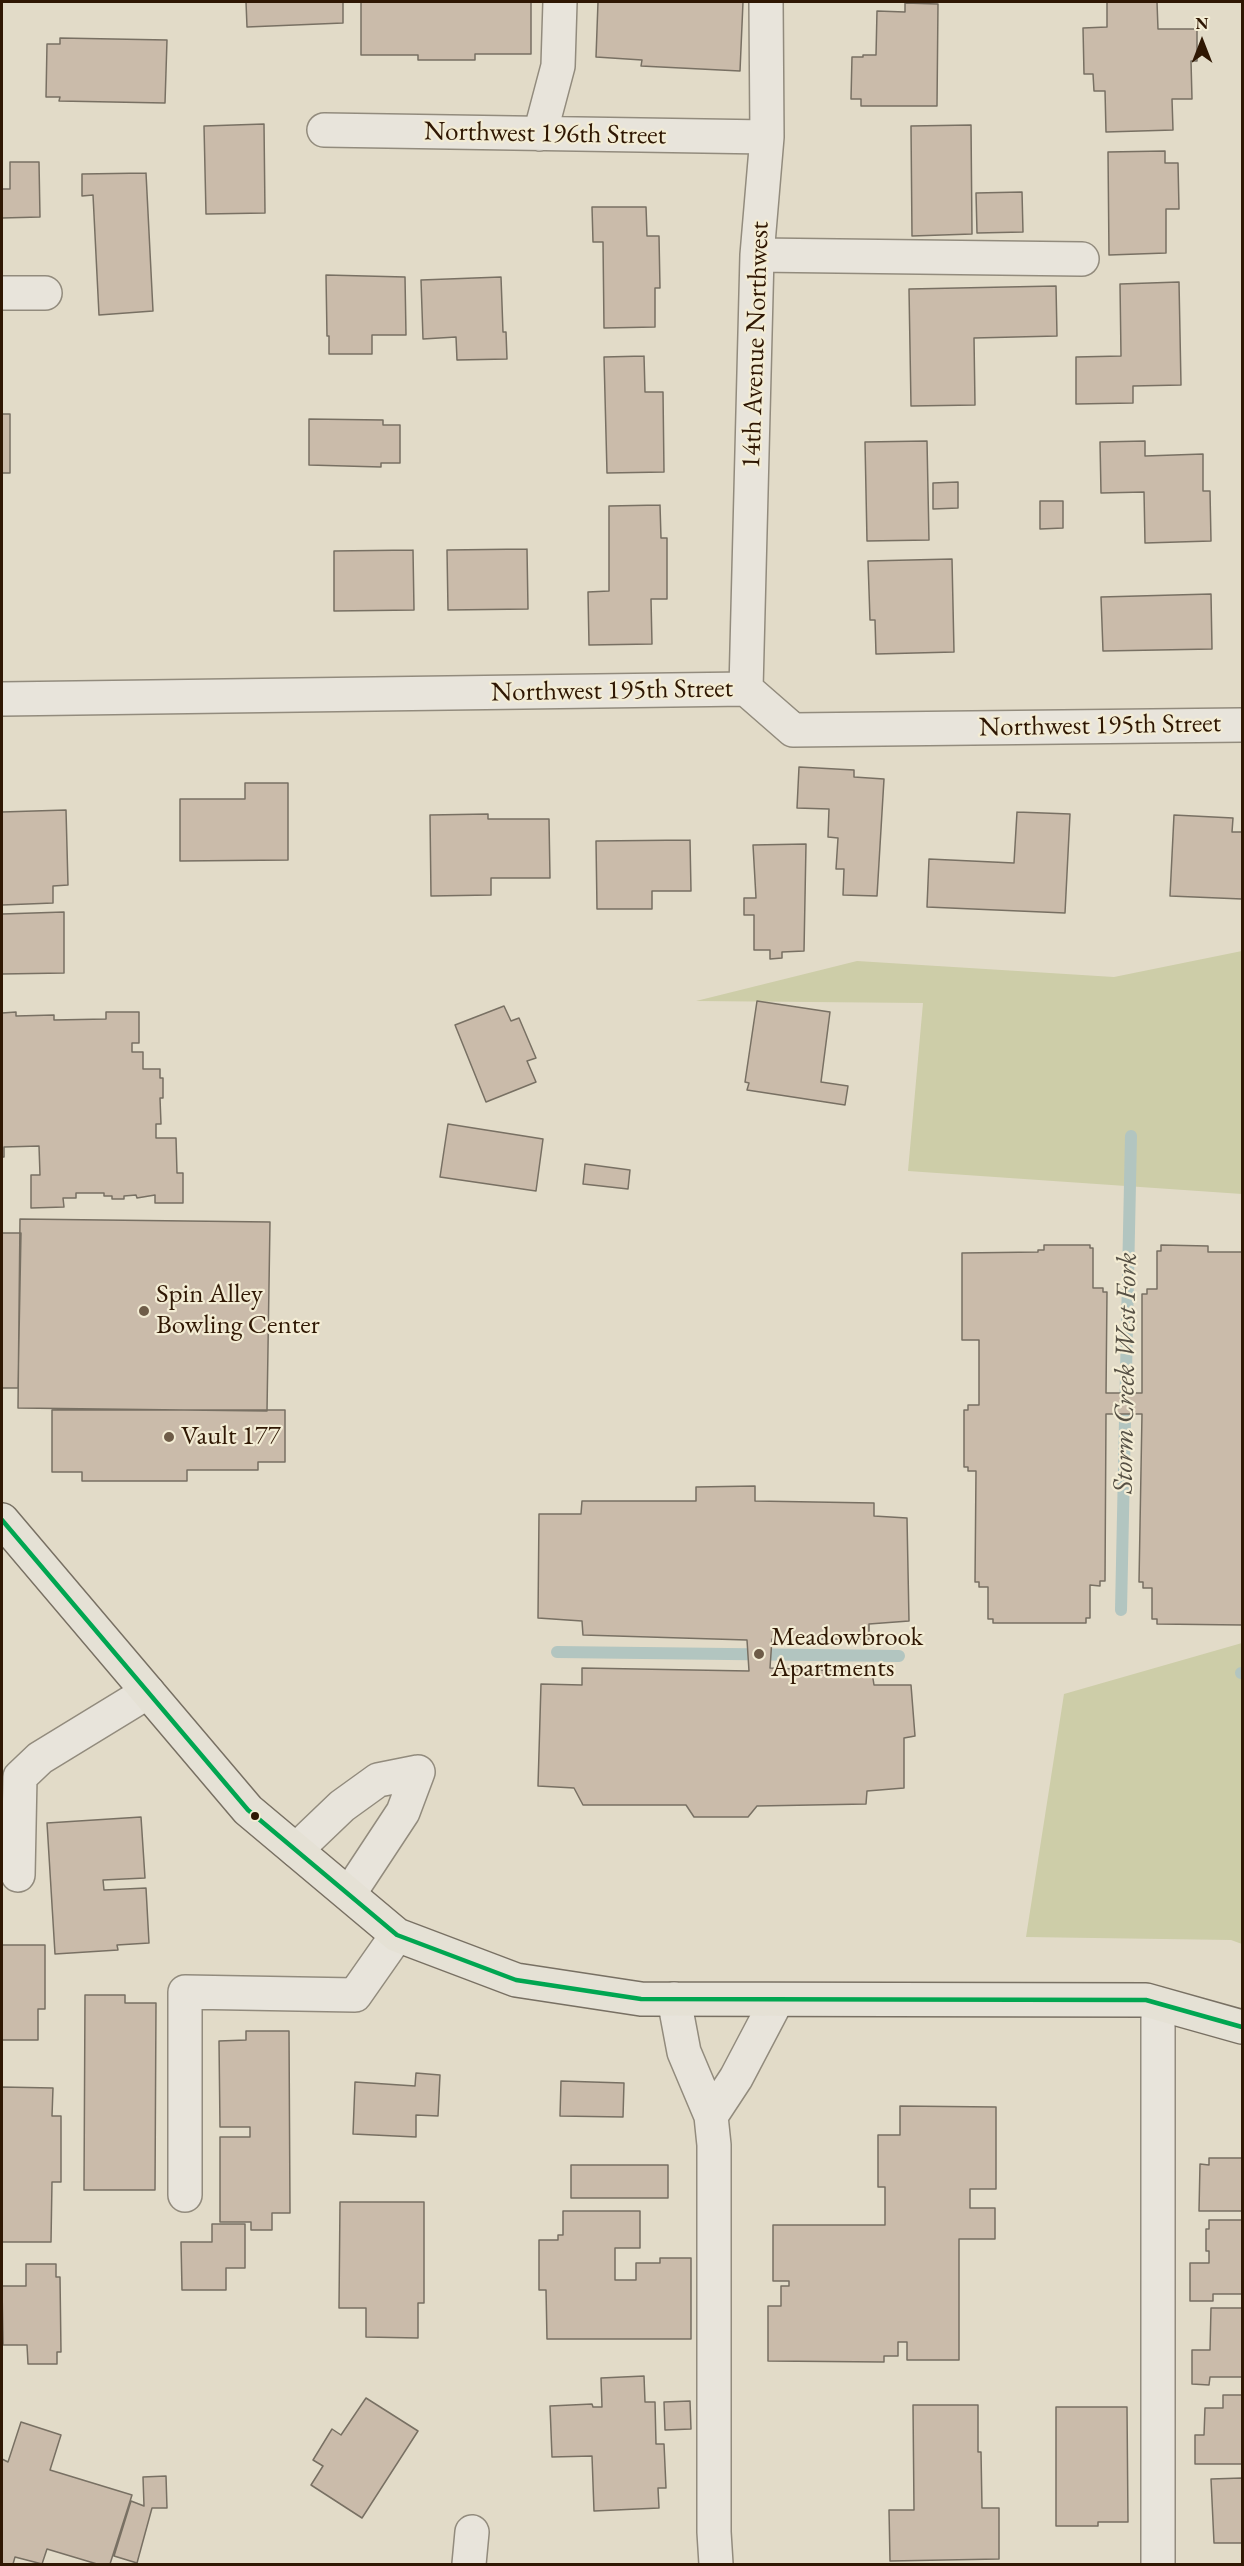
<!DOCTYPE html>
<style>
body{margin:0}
#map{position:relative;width:1244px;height:2566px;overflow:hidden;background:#e2dbc8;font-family:"EB Garamond",serif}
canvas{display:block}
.frame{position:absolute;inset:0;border:3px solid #2f1703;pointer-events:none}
.north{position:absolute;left:1172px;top:12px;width:60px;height:60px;-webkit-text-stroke:4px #f3ecd4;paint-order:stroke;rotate:0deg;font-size:16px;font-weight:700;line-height:24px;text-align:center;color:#2f1703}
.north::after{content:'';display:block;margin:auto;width:21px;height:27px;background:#2f1703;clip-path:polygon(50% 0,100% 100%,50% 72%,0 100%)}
</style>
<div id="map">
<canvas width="1244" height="2566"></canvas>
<div class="frame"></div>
<div class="north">N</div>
</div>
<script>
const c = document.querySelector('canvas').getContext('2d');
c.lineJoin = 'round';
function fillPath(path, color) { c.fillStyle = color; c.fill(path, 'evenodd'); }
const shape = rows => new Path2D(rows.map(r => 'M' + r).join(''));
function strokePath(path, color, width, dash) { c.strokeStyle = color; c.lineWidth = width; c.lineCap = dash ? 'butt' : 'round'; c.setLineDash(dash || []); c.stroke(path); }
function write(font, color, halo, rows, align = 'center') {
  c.font = font + ' "EB Garamond",serif'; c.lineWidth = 4.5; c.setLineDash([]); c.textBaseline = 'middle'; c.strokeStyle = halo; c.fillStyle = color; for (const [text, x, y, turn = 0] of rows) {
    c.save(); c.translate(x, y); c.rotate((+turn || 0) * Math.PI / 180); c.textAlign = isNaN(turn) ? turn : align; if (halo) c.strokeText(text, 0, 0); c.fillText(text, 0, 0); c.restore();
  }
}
const green = shape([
 [1242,951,1242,1194,908,1171,923,1003,696,1001,857,961,1114,977],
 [1242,1643,1242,1944,1231,1940,1026,1937,1064,1694]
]);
const stream = shape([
 [1121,1610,1131,1136],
 [557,1652,899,1656],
 [1241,1673,1242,1673]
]);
const building = shape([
 [246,2,343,2,343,23,247,27,246,2],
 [361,2,531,2,531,54,475,54,475,60,418,60,418,55,361,55,361,2],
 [598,2,743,2,740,71,641,66,642,60,596,57,598,2],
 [1107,2,1157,2,1158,29,1197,29,1197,61,1191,61,1192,99,1172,99,1173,130,1106,132,1105,91,1094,91,1093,74,1084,74,1083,28,1107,27,1107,2],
 [905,3,938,4,937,106,861,106,861,99,851,99,852,57,863,57,863,55,876,55,877,11,905,12,905,3],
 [60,38,167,40,165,103,59,101,60,97,46,97,47,44,60,44,60,38],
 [264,124,265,213,206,214,204,126,264,124],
 [971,125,972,234,912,236,911,126,971,125],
 [1165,151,1165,163,1178,163,1179,209,1166,209,1166,253,1109,255,1108,152,1165,151],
 [10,162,39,162,40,217,2,218,2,189,10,189,10,162],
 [146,173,153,311,99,315,93,195,82,196,82,174,146,173],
 [1022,192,1023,232,977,233,976,193,1022,192],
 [592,207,646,207,647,236,659,236,660,288,655,288,655,327,604,328,603,242,593,242,592,207],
 [326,275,405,277,406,335,372,335,372,354,329,354,329,336,327,336,326,275],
 [501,277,503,332,506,332,507,359,457,360,456,337,423,339,421,280,501,277],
 [1179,282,1181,385,1133,386,1133,403,1076,404,1076,357,1121,356,1120,284,1179,282],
 [1056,286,1057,336,974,338,975,405,911,406,909,289,1056,286],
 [644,356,645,392,663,392,664,472,607,473,604,357,644,356],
 [2,414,10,414,10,473,2,473,2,414],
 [309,419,383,420,383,425,400,425,400,463,381,463,381,467,309,465,309,419],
 [927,441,929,540,867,541,865,442,927,441],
 [1145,441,1145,456,1203,454,1203,491,1210,491,1211,541,1145,543,1144,492,1101,493,1100,442,1145,441],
 [958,482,958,508,933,509,933,483,958,482],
 [1040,501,1063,501,1063,528,1040,529,1040,501],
 [660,505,661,538,667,538,667,599,651,599,652,644,589,645,588,592,609,591,609,506,660,505],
 [527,549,528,609,448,610,447,550,527,549],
 [413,550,414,610,334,611,334,551,413,550],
 [952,559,954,652,876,654,875,620,870,620,868,561,952,559],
 [1211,594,1212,649,1103,651,1101,597,1211,594],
 [799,767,854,770,854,777,884,779,877,896,843,895,844,869,836,869,838,838,828,837,829,809,797,808,799,767],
 [245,783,288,783,288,860,180,861,180,799,245,799,245,783],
 [66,810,68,885,53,886,53,903,2,905,2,812,66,810],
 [1017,812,1070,814,1065,913,927,907,929,859,1014,863,1017,812],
 [488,814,488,819,549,819,550,878,491,878,491,895,431,896,430,815,488,814],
 [1174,815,1233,818,1232,832,1242,832,1242,899,1170,896,1174,815],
 [690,840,691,891,652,891,652,909,597,909,596,841,690,840],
 [806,844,804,951,782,952,782,958,770,959,770,950,754,950,754,915,744,915,744,898,756,898,753,845,806,844],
 [64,912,64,973,2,974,2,914,64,912],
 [757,1001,830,1012,821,1082,848,1086,845,1105,747,1090,749,1083,745,1082,757,1001],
 [504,1006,511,1021,519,1018,536,1058,527,1061,536,1082,486,1102,455,1025,504,1006],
 [16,1012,16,1016,54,1015,54,1020,106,1019,106,1012,139,1012,139,1043,132,1043,132,1052,143,1052,143,1069,160,1069,160,1078,163,1078,163,1098,160,1098,161,1124,156,1124,156,1138,176,1138,177,1173,183,1173,183,1203,155,1203,155,1195,137,1198,136,1195,124,1196,124,1199,112,1199,112,1196,104,1196,104,1193,76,1193,76,1198,63,1198,64,1207,31,1208,31,1175,40,1175,39,1146,4,1147,4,1157,2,1157,2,1013,16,1012],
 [448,1124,543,1139,536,1191,440,1177,448,1124],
 [585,1164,630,1170,628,1189,583,1184,585,1164],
 [20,1219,270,1222,267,1411,18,1408,20,1219],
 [2,1233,21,1233,18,1388,2,1388,2,1233],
 [1044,1245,1090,1245,1090,1248,1093,1248,1093,1288,1103,1288,1103,1292,1107,1292,1106,1393,1142,1393,1142,1294,1147,1294,1147,1289,1157,1289,1157,1251,1161,1251,1161,1245,1208,1246,1208,1252,1242,1252,1242,1625,1157,1624,1157,1619,1152,1619,1152,1588,1143,1588,1143,1582,1139,1582,1142,1414,1106,1414,1105,1581,1100,1581,1100,1586,1090,1585,1090,1618,1086,1618,1086,1623,993,1623,993,1619,988,1619,988,1587,979,1587,979,1582,975,1582,976,1471,968,1471,968,1467,964,1467,964,1410,968,1410,968,1405,979,1405,979,1340,962,1340,962,1253,1038,1252,1038,1250,1044,1250,1044,1245],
 [52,1410,285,1410,285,1462,258,1462,258,1470,187,1470,187,1481,82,1481,82,1472,52,1472,52,1410],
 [755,1486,755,1501,874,1503,874,1516,907,1518,909,1621,869,1624,869,1639,772,1639,770,1668,872,1672,874,1685,911,1685,915,1736,904,1738,904,1788,867,1791,866,1804,757,1806,748,1817,694,1817,686,1805,583,1805,574,1788,538,1786,541,1684,582,1685,582,1668,749,1671,747,1640,583,1635,582,1621,538,1618,539,1514,581,1514,582,1501,696,1501,696,1487,755,1486],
 [141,1817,145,1878,103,1880,104,1890,146,1888,149,1943,117,1945,118,1950,55,1954,47,1823,141,1817],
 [2,1945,45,1945,45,2009,38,2009,38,2040,2,2040,2,1945],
 [85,1995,125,1995,125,2003,156,2003,155,2190,84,2190,85,1995],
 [246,2031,289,2031,290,2213,272,2213,272,2230,251,2230,251,2222,220,2222,220,2137,250,2137,250,2127,220,2127,219,2041,246,2040,246,2031],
 [416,2073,440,2075,438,2116,416,2115,416,2137,353,2134,355,2082,415,2086,416,2073],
 [561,2081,624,2083,623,2117,560,2116,561,2081],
 [2,2087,53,2088,52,2116,61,2116,61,2182,52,2182,51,2242,2,2242,2,2087],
 [900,2106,996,2107,996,2189,970,2189,970,2208,995,2208,995,2239,959,2239,959,2360,907,2360,907,2342,898,2342,898,2356,884,2356,884,2362,768,2361,768,2306,781,2306,781,2286,789,2286,789,2281,773,2281,773,2225,885,2225,885,2187,878,2187,878,2135,900,2135,900,2106],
 [1209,2158,1242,2158,1242,2211,1199,2211,1200,2164,1209,2165,1209,2158],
 [571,2165,668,2165,668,2198,571,2198,571,2165],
 [340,2202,424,2202,424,2303,418,2303,418,2338,366,2337,366,2308,339,2308,340,2202],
 [563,2211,640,2211,640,2248,615,2248,615,2280,636,2280,636,2263,660,2263,660,2258,691,2258,691,2339,547,2339,546,2290,539,2290,539,2240,558,2240,558,2235,563,2235,563,2211],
 [1209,2220,1242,2220,1242,2294,1213,2294,1213,2301,1190,2301,1190,2263,1209,2263,1209,2251,1206,2251,1206,2229,1209,2229,1209,2220],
 [212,2224,245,2224,245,2268,226,2268,226,2290,182,2290,181,2242,212,2242,212,2224],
 [26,2264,56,2264,56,2277,60,2277,61,2352,57,2352,57,2364,28,2364,27,2345,3,2345,2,2286,26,2286,26,2264],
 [1211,2308,1242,2308,1242,2377,1210,2377,1209,2385,1192,2384,1192,2350,1210,2350,1211,2308],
 [644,2376,645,2402,655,2402,656,2444,664,2444,666,2488,658,2488,659,2508,594,2511,592,2456,552,2457,550,2406,592,2404,593,2407,602,2407,601,2378,644,2376],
 [1223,2395,1242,2395,1242,2464,1195,2464,1195,2435,1204,2435,1205,2408,1223,2408,1223,2395],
 [366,2398,418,2431,362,2518,311,2485,323,2466,313,2460,332,2429,341,2435,366,2398],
 [690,2401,691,2429,665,2430,664,2402,690,2401],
 [913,2405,978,2405,978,2452,981,2452,982,2508,999,2508,999,2559,890,2561,889,2510,914,2510,913,2405],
 [1056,2407,1127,2407,1128,2522,1098,2522,1098,2526,1056,2526,1056,2407],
 [21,2422,61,2435,50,2470,132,2495,110,2564,97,2564,47,2549,42,2564,15,2557,13,2564,2,2564,2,2459,8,2462,21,2422],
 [166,2476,167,2508,152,2508,137,2563,114,2556,131,2501,144,2506,143,2477,166,2476],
 [1242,2478,1242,2543,1214,2543,1211,2479,1242,2478]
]);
const minor = shape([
 [324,130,767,137],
 [540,134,558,66,560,2],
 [757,255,1082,259],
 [2,293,45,293],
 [746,689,757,255,767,137,766,2],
 [2,699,746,689,793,730,1242,725],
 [296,1850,342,1806,378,1780,418,1772],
 [18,1875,20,1777,40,1758,148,1692],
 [349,1894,403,1812,418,1772],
 [674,1999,684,2052,711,2116,714,2145,714,2532,716,2564],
 [711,2116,736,2078,777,2000],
 [185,2195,185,1992,355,1995,397,1935],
 [469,2564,472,2532],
 [1158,2564,1158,2004]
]);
const major = shape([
 [2,1520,248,1810,397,1935,516,1980,641,1999,1146,2000,1242,2027]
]);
const bus1 = shape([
 [2,1520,248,1810,397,1935,516,1980,641,1999,1146,2000,1242,2027]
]);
const markers = [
 [144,1311,6,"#6e5c48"],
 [169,1437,6,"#6e5c48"],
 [759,1654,6,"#6e5c48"],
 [255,1816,5,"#2f1703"]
];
const streetNames = [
 ["Northwest 196th Street",545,134,1],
 ["14th Avenue Northwest",756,345,-88],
 ["Northwest 195th Street",612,691,-1],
 ["Northwest 195th Street",1100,726,-1]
];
const poiNames = [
 ["Spin Alley",156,1295],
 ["Bowling Center",156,1326],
 ["Vault 177",181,1437],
 ["Meadowbrook",771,1638],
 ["Apartments",771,1669]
];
const waterNames = [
 ["Storm Creek West Fork",1126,1373,-89]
];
fillPath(green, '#cdcda8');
strokePath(stream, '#b2c5c0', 12);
fillPath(building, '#cabbaa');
strokePath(building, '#787063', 1.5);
strokePath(minor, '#928b7d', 36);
strokePath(major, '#787063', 36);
strokePath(minor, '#e8e4db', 33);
strokePath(major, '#e5e1d5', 33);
strokePath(bus1, '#00a651', 4.5);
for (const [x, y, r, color] of markers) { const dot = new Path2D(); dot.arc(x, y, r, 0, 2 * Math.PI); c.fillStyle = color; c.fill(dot); strokePath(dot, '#f3ecd4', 2); }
write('27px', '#2f1703', '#f3ecd4', streetNames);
write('27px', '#2f1703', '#f3ecd4', poiNames, 'left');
write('italic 28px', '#565044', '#f3ecd4', waterNames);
</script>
